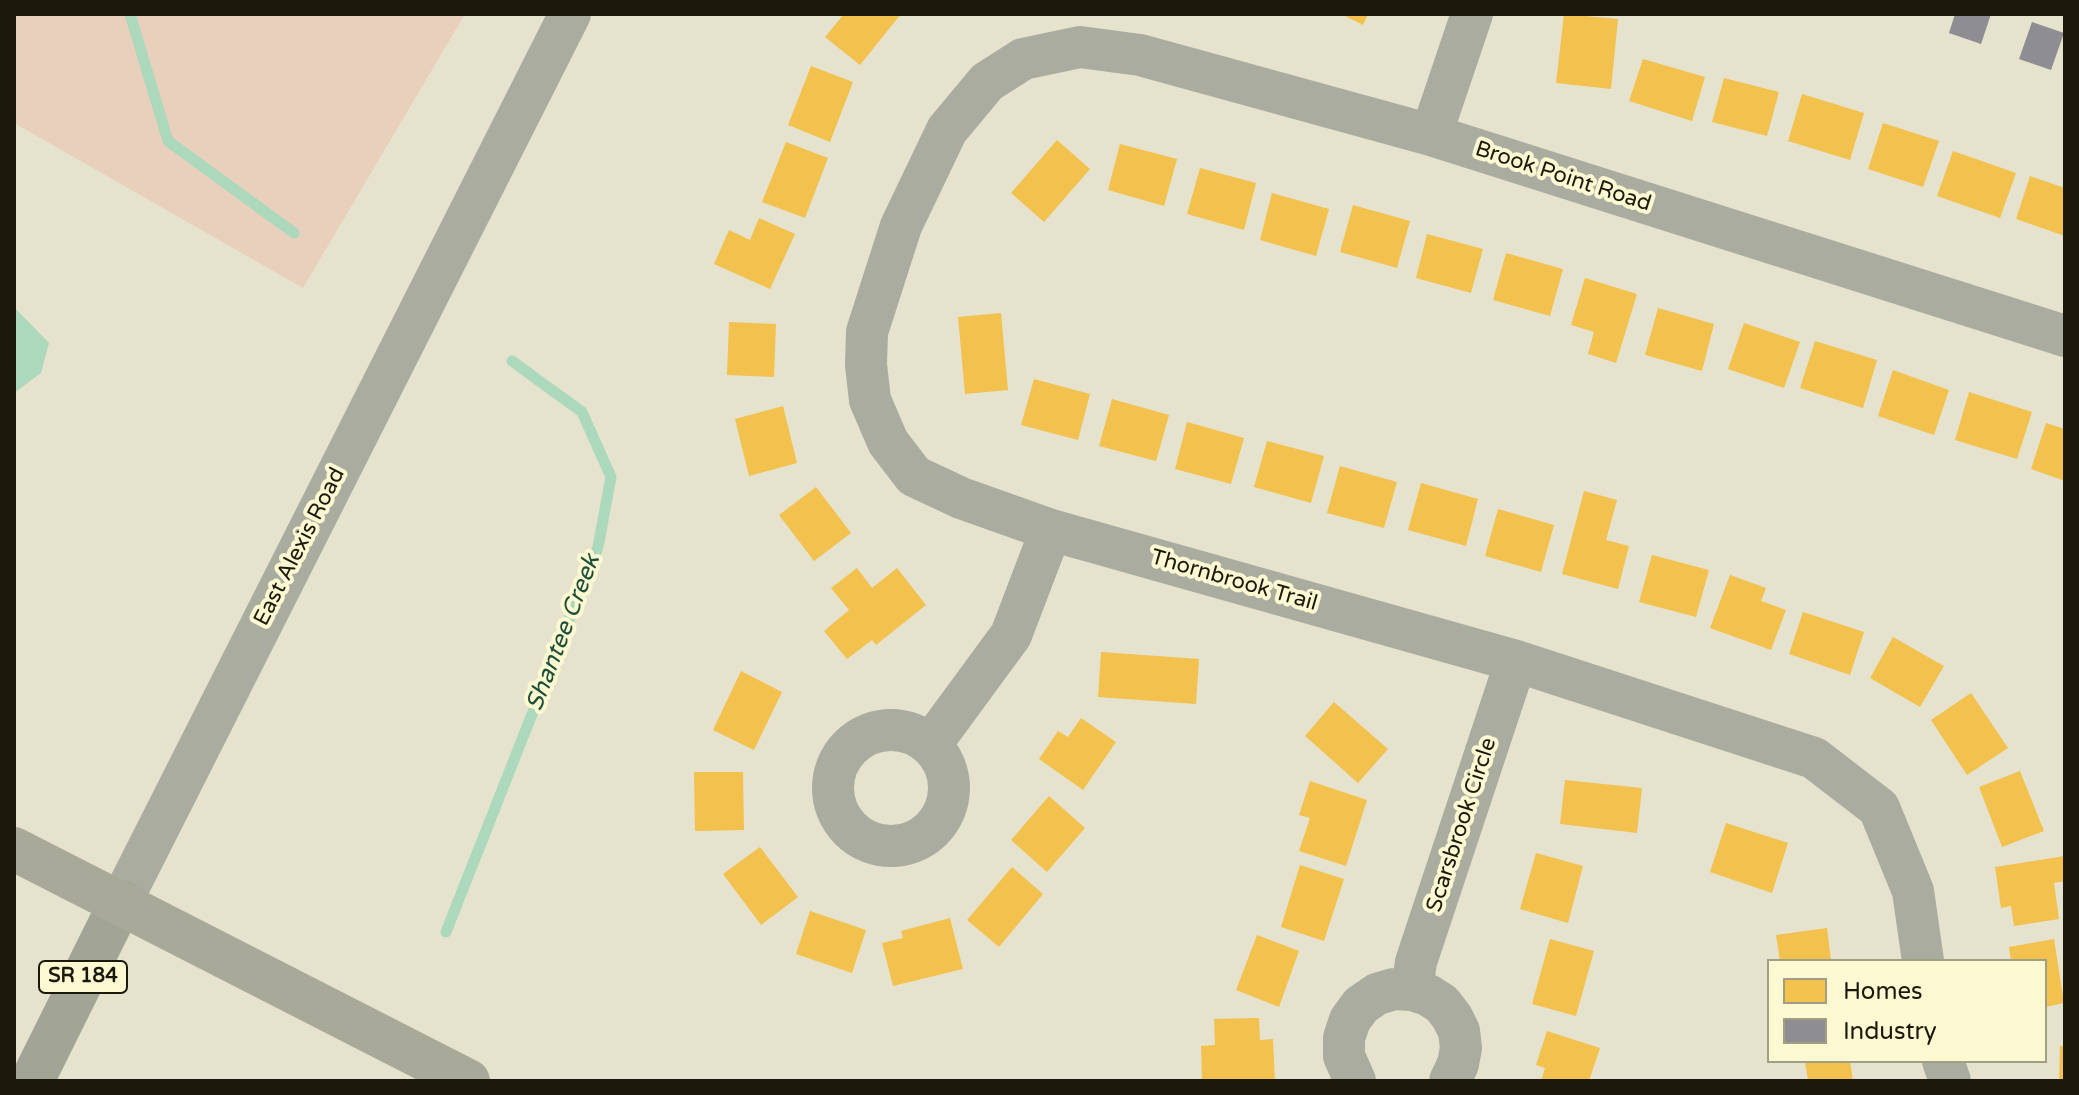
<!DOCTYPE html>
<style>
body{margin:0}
#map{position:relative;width:2079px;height:1095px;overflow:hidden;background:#e5e3ce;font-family:"Varela Round",sans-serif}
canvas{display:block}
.frame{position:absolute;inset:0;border:16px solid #1a190b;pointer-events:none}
.legend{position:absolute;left:1767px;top:959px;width:280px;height:104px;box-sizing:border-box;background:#fbf8d2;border:2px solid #a19f82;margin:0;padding:10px 14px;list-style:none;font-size:24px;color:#1a190b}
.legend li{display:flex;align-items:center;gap:16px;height:40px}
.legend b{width:40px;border:2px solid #a19f82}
</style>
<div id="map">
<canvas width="2079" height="1095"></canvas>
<div class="frame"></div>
<ul class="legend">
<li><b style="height:22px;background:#f2c14e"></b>Homes</li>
<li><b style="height:22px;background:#8d8d92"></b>Industry</li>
</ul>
</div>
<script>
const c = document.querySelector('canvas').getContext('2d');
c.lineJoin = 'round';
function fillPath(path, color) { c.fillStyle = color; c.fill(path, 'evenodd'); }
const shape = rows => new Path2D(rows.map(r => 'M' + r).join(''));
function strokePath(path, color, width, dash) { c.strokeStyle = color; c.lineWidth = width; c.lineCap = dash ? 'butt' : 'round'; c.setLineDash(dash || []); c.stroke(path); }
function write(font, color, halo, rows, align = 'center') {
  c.font = font + ' "Varela Round",sans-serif'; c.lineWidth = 8; c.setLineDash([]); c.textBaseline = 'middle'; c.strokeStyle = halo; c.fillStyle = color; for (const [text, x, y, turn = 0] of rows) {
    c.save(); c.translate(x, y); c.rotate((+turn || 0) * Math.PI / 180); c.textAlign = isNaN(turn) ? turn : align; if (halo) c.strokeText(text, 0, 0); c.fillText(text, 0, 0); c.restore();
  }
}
const green = shape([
 [14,14,465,14,303,288,14,123]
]);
const water = shape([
 [14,307,49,343,41,373,14,393]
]);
const homes = shape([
 [844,14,901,14,860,65,825,37],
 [1341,14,1368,14,1363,25],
 [1564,14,1618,19,1611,89,1556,83],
 [1643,59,1705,77,1692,121,1629,101],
 [811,66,853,82,830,142,788,125],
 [1724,78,1779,92,1767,136,1712,122],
 [1802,94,1864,113,1850,160,1788,141],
 [1883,123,1939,141,1923,187,1868,169],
 [1057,140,1090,169,1044,222,1011,193],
 [786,142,828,158,805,218,762,202],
 [1120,144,1177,159,1164,206,1108,190],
 [1953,151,2016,173,2000,218,1937,196],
 [1200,168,1256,183,1244,230,1187,214],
 [2030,176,2065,188,2065,236,2016,219],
 [1272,193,1329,209,1316,256,1260,240],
 [1353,205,1410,221,1397,268,1340,252],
 [759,218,795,234,770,289,714,264,729,230,750,240],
 [1427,234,1483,249,1471,293,1416,278],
 [1506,253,1563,269,1550,316,1493,300],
 [1585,278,1637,294,1616,363,1588,354,1594,332,1571,325],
 [1658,308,1714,324,1702,371,1645,355],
 [1001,313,1008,390,965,394,958,317],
 [729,322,776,324,774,377,727,375],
 [1744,323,1800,342,1784,388,1728,369],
 [1815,341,1877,360,1863,408,1800,388],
 [1893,370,1949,390,1934,435,1878,416],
 [1034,379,1090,394,1078,440,1021,425],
 [1969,392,2032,412,2017,459,1955,440],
 [1112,399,1169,415,1156,461,1099,446],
 [783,406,797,463,749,476,735,419],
 [1187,422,1244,438,1231,484,1175,469],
 [2046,423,2065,429,2065,481,2031,469],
 [1267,441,1324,456,1311,503,1254,487],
 [1340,466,1397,482,1384,528,1327,513],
 [1421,483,1478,499,1466,546,1408,530],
 [816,487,851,533,814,561,779,515],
 [1584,491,1617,500,1606,540,1629,546,1618,589,1562,574],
 [1498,509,1554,525,1541,572,1485,556],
 [1652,555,1709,570,1696,617,1639,602],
 [857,568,872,588,897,568,926,605,876,645,872,640,847,659,824,631,849,610,831,588],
 [1730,575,1766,588,1761,601,1786,610,1771,650,1710,628],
 [1803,612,1864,632,1850,675,1789,654],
 [1893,637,1944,666,1920,707,1870,678],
 [1101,652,1199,659,1196,704,1098,697],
 [741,671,782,692,754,750,713,730],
 [1971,693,2008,748,1967,775,1931,720],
 [1334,702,1388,749,1358,783,1305,736],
 [1081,718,1116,742,1083,790,1039,759,1058,731,1068,737],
 [2020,771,2044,831,2002,847,1979,787],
 [694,772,743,772,744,830,695,831],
 [1565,780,1642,788,1637,833,1560,824],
 [1310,781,1367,800,1346,866,1299,851,1310,818,1299,815],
 [1049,796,1085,828,1047,872,1011,840],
 [1726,823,1788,843,1772,893,1710,872],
 [760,847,798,897,761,925,723,874],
 [1536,853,1583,866,1568,923,1520,909],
 [2065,856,2065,881,2054,883,2059,919,2014,926,2011,906,2001,908,1995,867],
 [1300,865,1344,879,1324,941,1281,927],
 [1012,867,1043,894,999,947,967,920],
 [810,911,866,930,852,973,796,954],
 [950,918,963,969,893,986,882,943,903,938,901,931],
 [1827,928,1831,961,1780,961,1776,935],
 [1257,935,1299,951,1279,1007,1236,990],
 [1550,939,1594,951,1576,1016,1532,1004],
 [2054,939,2064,1003,2045,1007,2045,961,2011,961,2009,947],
 [1259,1018,1260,1040,1273,1039,1275,1081,1202,1081,1201,1046,1215,1045,1214,1019],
 [1547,1031,1600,1048,1589,1081,1541,1081,1545,1068,1536,1065],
 [2060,1046,2065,1046,2065,1081,2059,1081],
 [1805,1061,1850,1061,1853,1081,1808,1081]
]);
const industry = shape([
 [1955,14,1991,14,1981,44,1949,33],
 [2032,22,2064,33,2051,70,2019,59]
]);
const stream = shape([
 [130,14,168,141,294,233],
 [446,932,598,547,611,477,582,412,512,361]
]);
const minor = shape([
 [1431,135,1472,14],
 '833 788a58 58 0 1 1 116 0a58 58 0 1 1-116 0Z',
 [931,744,1011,635,1051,530],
 [121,902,570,14],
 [1923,961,1913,891,1879,808,1814,758,1516,661,1051,530,961,498,914,476,888,442,870,400,866,365,867,332,901,226,947,130,987,82,1023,59,1080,47,1140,55,1431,135,2065,336],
 [1412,990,1416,962,1516,661],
 [1943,1061,1950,1081],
 [1355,1081,1344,1056,1344,1038,1350,1020,1361,1005,1377,994,1394,989,1412,990,1428,995,1442,1004,1452,1017,1459,1031,1461,1048,1458,1064,1450,1081]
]);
const major = shape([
 [32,1081,121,902]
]);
const highway = shape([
 [14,849,468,1081]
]);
const shields = [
 [83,977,88]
];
const shieldNames = [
 ["SR 184",83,977]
];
const streetNames = [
 ["Brook Point Road",1563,177,18],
 ["East Alexis Road",300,547,-63],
 ["Thornbrook Trail",1234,581,16],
 ["Scarsbrook Circle",1462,825,-72]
];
const waterNames = [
 ["Shantee Creek",564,633,-69]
];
fillPath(green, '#e8d0bc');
fillPath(water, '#acd8bb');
fillPath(homes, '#f2c14e');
fillPath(industry, '#8d8d92');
strokePath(stream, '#acd8bb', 11);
strokePath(minor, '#aaac9f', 42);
strokePath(major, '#a2a495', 44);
strokePath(highway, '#a8a998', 44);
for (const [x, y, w] of shields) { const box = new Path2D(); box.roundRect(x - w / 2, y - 16, w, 32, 6); c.fillStyle = '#fbf8d2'; c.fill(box); strokePath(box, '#1a190b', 2); }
write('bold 20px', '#1a190b', null, shieldNames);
write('22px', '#1a190b', '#fbf8d2', streetNames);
write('italic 24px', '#1c4e38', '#fbf8d2', waterNames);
</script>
